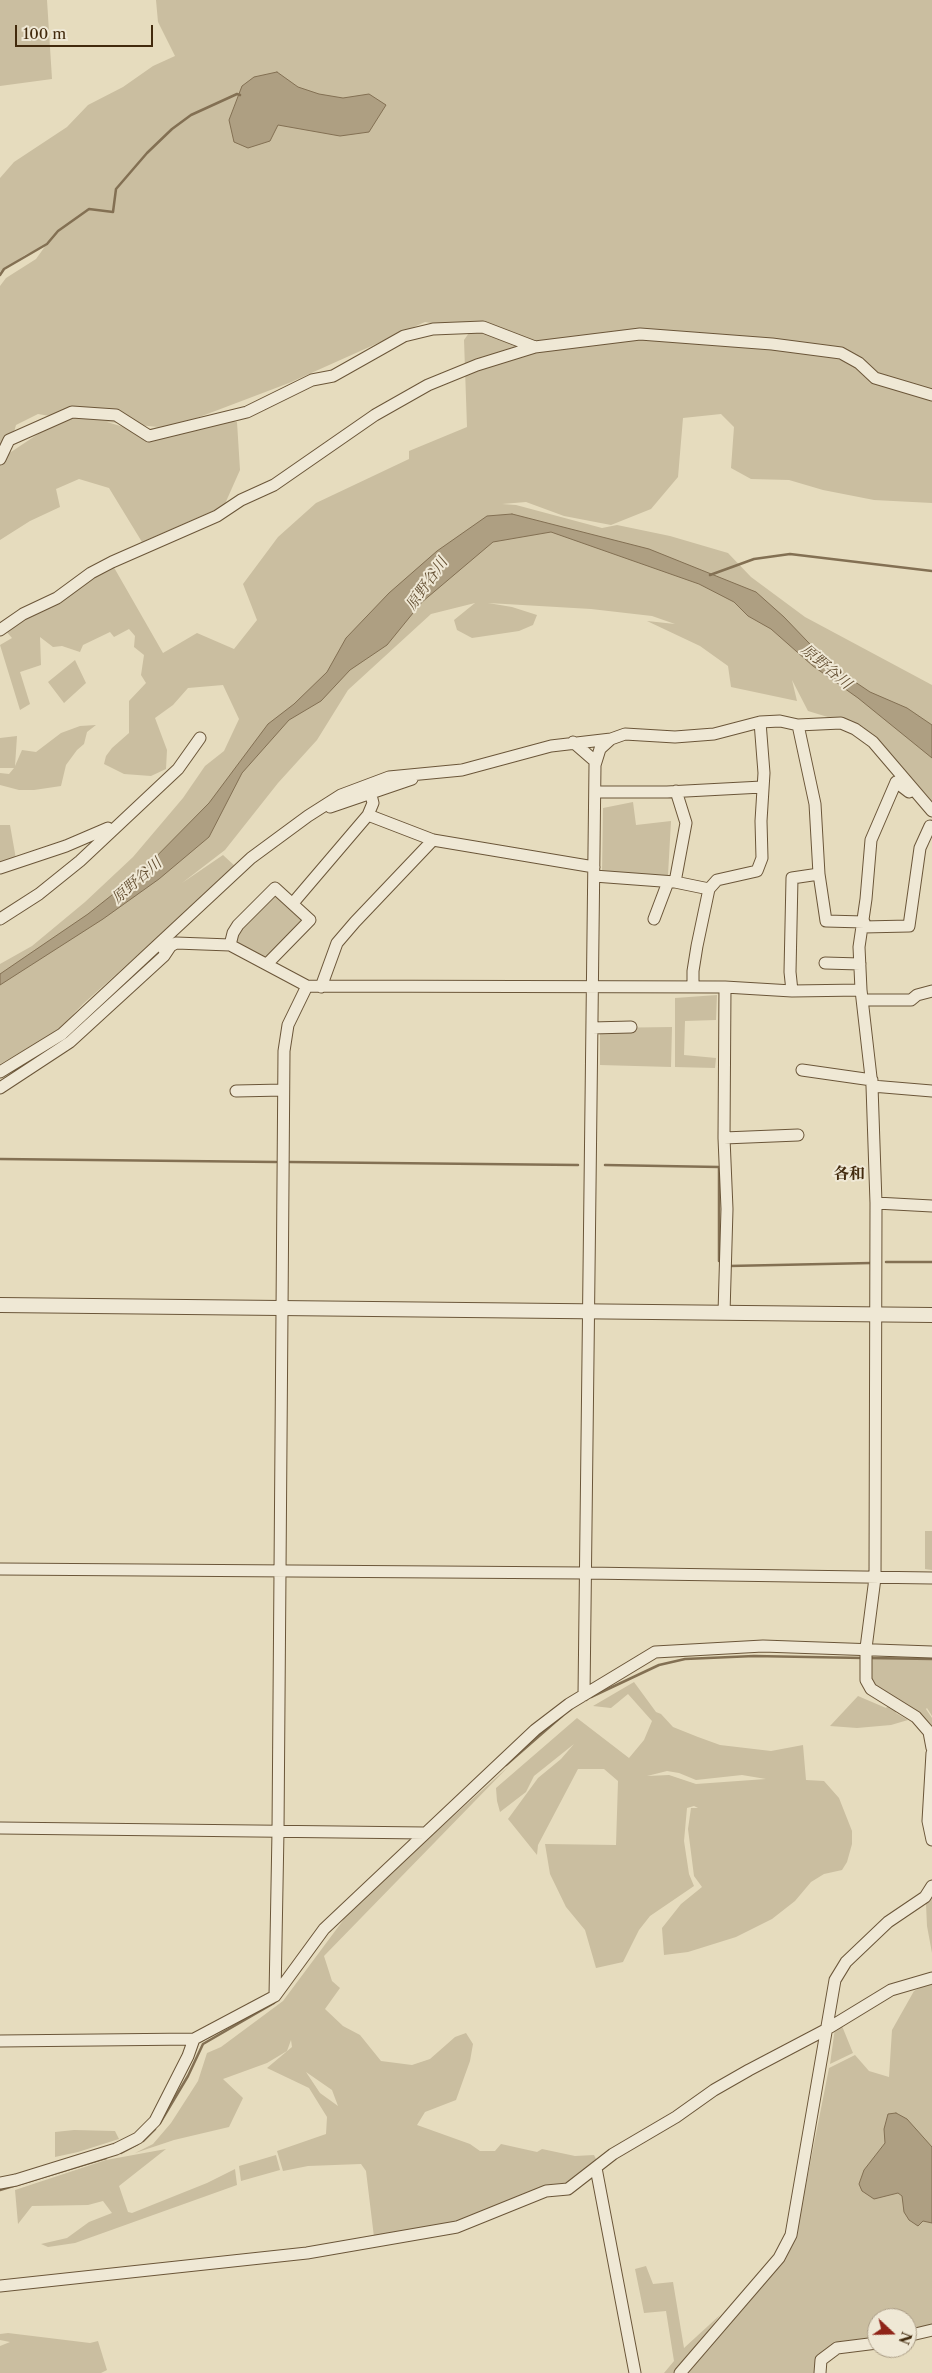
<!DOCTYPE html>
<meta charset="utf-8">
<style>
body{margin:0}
#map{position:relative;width:932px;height:2373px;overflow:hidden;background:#e6dcbe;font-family:"Libre Caslon Text",serif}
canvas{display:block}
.north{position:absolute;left:867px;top:2308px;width:50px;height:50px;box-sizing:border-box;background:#efe8d5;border:1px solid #aa9c85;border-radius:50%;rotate:111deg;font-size:14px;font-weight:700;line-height:20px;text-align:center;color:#422a0d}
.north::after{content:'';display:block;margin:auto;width:18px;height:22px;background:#8f2418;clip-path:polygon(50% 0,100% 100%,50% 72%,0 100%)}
.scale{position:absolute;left:15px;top:25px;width:138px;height:22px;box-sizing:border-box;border:2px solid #422a0d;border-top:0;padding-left:6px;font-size:15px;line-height:18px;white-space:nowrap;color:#422a0d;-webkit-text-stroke:4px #efe8d5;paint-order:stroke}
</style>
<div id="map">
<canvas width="932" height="2373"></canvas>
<div class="north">N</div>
<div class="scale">100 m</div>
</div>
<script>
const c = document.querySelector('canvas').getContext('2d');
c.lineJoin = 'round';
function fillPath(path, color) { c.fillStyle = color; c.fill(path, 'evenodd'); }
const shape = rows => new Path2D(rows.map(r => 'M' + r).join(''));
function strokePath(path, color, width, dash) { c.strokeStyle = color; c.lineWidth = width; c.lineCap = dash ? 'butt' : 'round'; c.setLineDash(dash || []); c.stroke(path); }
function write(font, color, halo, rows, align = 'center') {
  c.font = font + ' "Libre Caslon Text","Noto Serif JP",serif'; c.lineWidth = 4; c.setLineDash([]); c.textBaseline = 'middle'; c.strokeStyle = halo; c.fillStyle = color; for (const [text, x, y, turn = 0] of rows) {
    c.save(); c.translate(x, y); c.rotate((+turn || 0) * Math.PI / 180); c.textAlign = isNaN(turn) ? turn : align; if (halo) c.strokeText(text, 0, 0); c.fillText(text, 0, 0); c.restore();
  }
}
const green = shape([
 [0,0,47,0,52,79,0,86],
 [156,0,932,0,932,503,874,500,823,490,789,480,751,479,731,468,734,427,721,414,683,418,678,477,651,509,611,525,564,516,526,502,502,504,516,505,602,528,617,525,670,536,728,553,751,577,805,617,932,685,932,808,864,728,808,711,792,680,797,701,731,687,728,666,700,646,647,621,675,624,652,616,591,609,488,603,512,607,537,615,533,625,519,631,472,638,457,630,454,620,475,603,431,614,348,690,317,740,278,783,225,850,182,883,223,855,236,867,83,1004,55,1033,0,1064,0,964,32,946,85,902,133,857,183,798,205,766,224,751,239,719,223,685,188,688,173,705,155,718,167,750,166,769,151,776,124,774,104,764,106,756,112,748,129,733,129,701,146,683,141,675,144,655,134,647,135,636,129,629,114,637,110,632,83,645,80,652,62,646,53,647,40,637,41,665,20,672,30,704,20,710,0,645,12,638,4,629,112,564,163,653,197,633,234,649,257,620,243,584,278,537,316,503,409,459,409,451,467,427,464,340,471,330,425,322,289,383,181,424,224,419,237,422,240,470,224,506,142,542,109,488,79,479,56,489,60,507,30,521,0,540,0,286,6,278,36,259,46,245,25,255,0,272,0,178,14,162,67,127,88,105,123,87,153,66,175,56,158,22],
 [38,414,62,418,8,454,16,425],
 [107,422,108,422,158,427,148,429,144,433],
 [75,660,86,683,64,703,48,682],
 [96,725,87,732,84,744,77,750,66,765,61,786,34,790,19,790,0,785,0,773,9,774,14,768,0,768,0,738,17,736,15,766,22,750,36,752,61,733,80,726],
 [633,802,636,825,671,821,668,875,602,874,603,808],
 [0,825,10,825,16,859,0,864],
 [276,891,307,919,266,961,233,943,235,934],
 [717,995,716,1020,685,1021,684,1055,716,1058,715,1068,675,1067,675,998],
 [672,1027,671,1067,600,1065,600,1028],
 [925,1531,932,1531,932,1570,925,1569],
 [872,1658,932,1658,932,1716,927,1708,926,1709,932,1718,932,1734,894,1704,896,1713,908,1720,891,1725,857,1728,830,1726,858,1696,886,1708,893,1699,879,1691,870,1676],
 [634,1682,656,1712,661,1714,673,1727,698,1737,720,1745,771,1751,803,1745,806,1780,824,1781,839,1798,852,1831,852,1844,847,1862,842,1870,824,1874,811,1882,795,1901,772,1919,736,1937,688,1952,664,1955,662,1928,681,1904,702,1887,694,1876,688,1829,691,1808,698,1808,694,1806,687,1808,684,1841,689,1874,694,1886,650,1916,639,1930,623,1962,596,1968,585,1930,566,1907,550,1874,545,1844,616,1845,618,1781,604,1769,578,1769,538,1845,537,1855,508,1819,538,1778,561,1759,574,1744,534,1776,526,1792,500,1812,497,1801,496,1788,577,1718,629,1758,644,1740,652,1721,628,1694,611,1708,593,1706],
 [667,1771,679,1773,696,1780,742,1775,766,1779,696,1784,669,1775,647,1776],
 [509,1766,324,1956,332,1981,340,1988,325,2009,343,2026,360,2035,381,2061,412,2065,430,2059,455,2037,466,2033,473,2044,470,2061,456,2100,425,2112,417,2125,470,2144,480,2151,495,2151,501,2144,537,2152,542,2149,575,2156,594,2155,597,2161,578,2182,447,2227,374,2237,366,2171,361,2164,308,2166,283,2171,277,2151,326,2134,327,2117,309,2088,267,2068,292,2047,291,2040,287,2051,267,2063,223,2079,243,2098,229,2127,174,2140,135,2153,153,2144,171,2123,198,2081,207,2053,221,2047,283,2001,353,1907],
 [306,2072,332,2090,338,2106,320,2093],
 [932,1897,932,1953,927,1926,926,1904],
 [932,1981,932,2325,907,2330,907,2318,877,2318,877,2338,836,2346,815,2373,686,2373,796,2235,829,2068,855,2055,869,2071,889,2077,892,2030,914,1991],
 [842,2026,853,2053,830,2064,835,2028],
 [74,2130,115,2131,119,2139,78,2152,55,2157,55,2132],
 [166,2149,119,2186,128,2212,132,2213,207,2183,235,2169,237,2185,75,2243,48,2247,41,2244,67,2238,89,2222,112,2213,103,2201,88,2205,32,2206,18,2224,15,2190,106,2160],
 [276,2155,280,2170,241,2181,239,2166],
 [646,2266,653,2284,673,2282,684,2348,720,2315,677,2373,664,2373,674,2361,666,2311,644,2313,635,2269],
 [8,2333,90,2343,98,2341,107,2370,101,2373,0,2373,0,2346,10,2342,0,2340,0,2334]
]);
const water = shape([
 [277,72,298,87,319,94,343,98,369,94,386,105,369,132,340,136,278,125,270,141,248,148,234,142,229,120,242,86,254,77,277,72],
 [512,514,649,549,756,592,784,617,830,665,870,692,907,708,932,725,932,758,858,698,813,666,771,629,748,616,734,602,699,584,551,532,493,542,422,602,387,645,350,670,321,701,289,720,242,773,209,837,159,879,103,919,0,985,0,974,88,914,141,872,209,803,268,724,294,704,327,672,346,638,389,593,437,551,487,516,512,514],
 [896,2113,907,2119,932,2147,932,2223,923,2221,918,2226,909,2220,904,2212,902,2196,898,2193,874,2199,862,2191,859,2184,864,2170,885,2143,884,2129,888,2114,896,2113]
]);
const stream = shape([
 [0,275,4,269,47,244,58,231,89,209,113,212,116,189,147,153,172,129,191,115,237,94,240,95],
 [710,575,754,559,790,554,932,571],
 [0,1159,276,1162],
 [290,1162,578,1165],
 [605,1165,719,1167,719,1261],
 [886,1262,932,1262],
 [729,1266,871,1263],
 [869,1658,932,1659],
 [591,1697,659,1665,685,1659,754,1656,863,1658],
 [506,1765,562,1716],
 [160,2123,188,2076,203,2044,274,2003],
 [143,2141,155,2129],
 [121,2153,138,2144],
 [0,2190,106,2158]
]);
const minor = shape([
 [0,459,9,440,72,412,116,415,149,436,247,412,312,380,333,376,404,336,433,329,483,327,535,347],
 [0,630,23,614,57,598,91,573,112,562,217,516,241,500,274,485,375,415,428,385,477,365,535,347,640,334,772,344,841,353,859,363,875,378,932,395],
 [798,725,815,804,819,874,826,921,864,922],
 [573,742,596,762],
 [596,792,667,792,762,787],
 [909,792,896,782,871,840,866,899,859,947,861,990,872,1086,876,1203,875,1578,866,1648,866,1680,871,1689,916,1717,929,1732,932,1748],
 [330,807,412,779],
 [368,815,433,840,594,867],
 [0,868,66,846,108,828],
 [594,876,675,882,709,889],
 [675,882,686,823,676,791],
 [293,903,368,815,373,803,371,795],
 [0,919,39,894,80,861,178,769,200,738],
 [654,919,668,882],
 [863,927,909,926,920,848,930,826,932,827],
 [164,950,176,943,230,945],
 [825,963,860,964],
 [267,964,310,920,275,888,238,925,233,933,230,945,307,986,725,987,792,991,861,990],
 [321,987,337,943,355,922,433,840],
 [693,987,693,971,697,946,709,889,717,880,757,871,762,858,761,821,764,773,760,722],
 [792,991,790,972,792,878,819,874],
 [864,1000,911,1000,917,995,932,991],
 [592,1028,631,1027],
 [802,1070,872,1080],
 [0,1072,62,1034,251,858,308,816,341,795,389,777,462,770,551,746,611,739,625,734,675,737,714,734,760,722,780,721,798,725,841,723,855,729,873,742,932,811],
 [872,1086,932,1091],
 [0,1088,70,1042,164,956,170,947],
 [236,1091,283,1090],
 [724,1138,798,1135],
 [876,1203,932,1206],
 [724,1313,727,1209,724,1138,725,987],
 [0,1569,585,1573,932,1578],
 [584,1695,595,765,600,749,611,739],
 [932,1753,928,1821,932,1840],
 [0,1828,425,1833],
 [275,1996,278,1831,284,1051,288,1025,307,986],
 [0,2041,194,2039,275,1996,324,1929,535,1730,569,1704,655,1652,763,1646,932,1652],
 [596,2168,635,2373],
 [0,2183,16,2180,116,2149,138,2138,155,2121,188,2056,194,2039],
 [0,2286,307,2253,457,2227,546,2191,568,2189,613,2154,676,2117,714,2090,749,2070,827,2029,891,1990,932,1978],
 [907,2336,932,2330],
 [680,2373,779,2258,791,2235,835,1980,846,1962,888,1922,925,1897,932,1886],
 [820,2373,821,2360,837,2348,877,2343]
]);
const tertiary = shape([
 [0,1305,932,1315]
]);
const waterNames = [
 ["原野谷川",427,584,-55],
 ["原野谷川",826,667,40],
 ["原野谷川",137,881,-41]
];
const quarterNames = [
 ["各和",849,1174]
];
fillPath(green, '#cabea0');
fillPath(water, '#ae9f82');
strokePath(water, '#837053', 1);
strokePath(stream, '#837053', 2.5);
strokePath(minor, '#6b5639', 13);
strokePath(tertiary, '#6b5639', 16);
strokePath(minor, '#efe8d5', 11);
strokePath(tertiary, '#efe8d5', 14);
write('italic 15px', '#624d30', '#efe8d5', waterNames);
write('bold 16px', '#422a0d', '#efe8d5', quarterNames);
</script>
